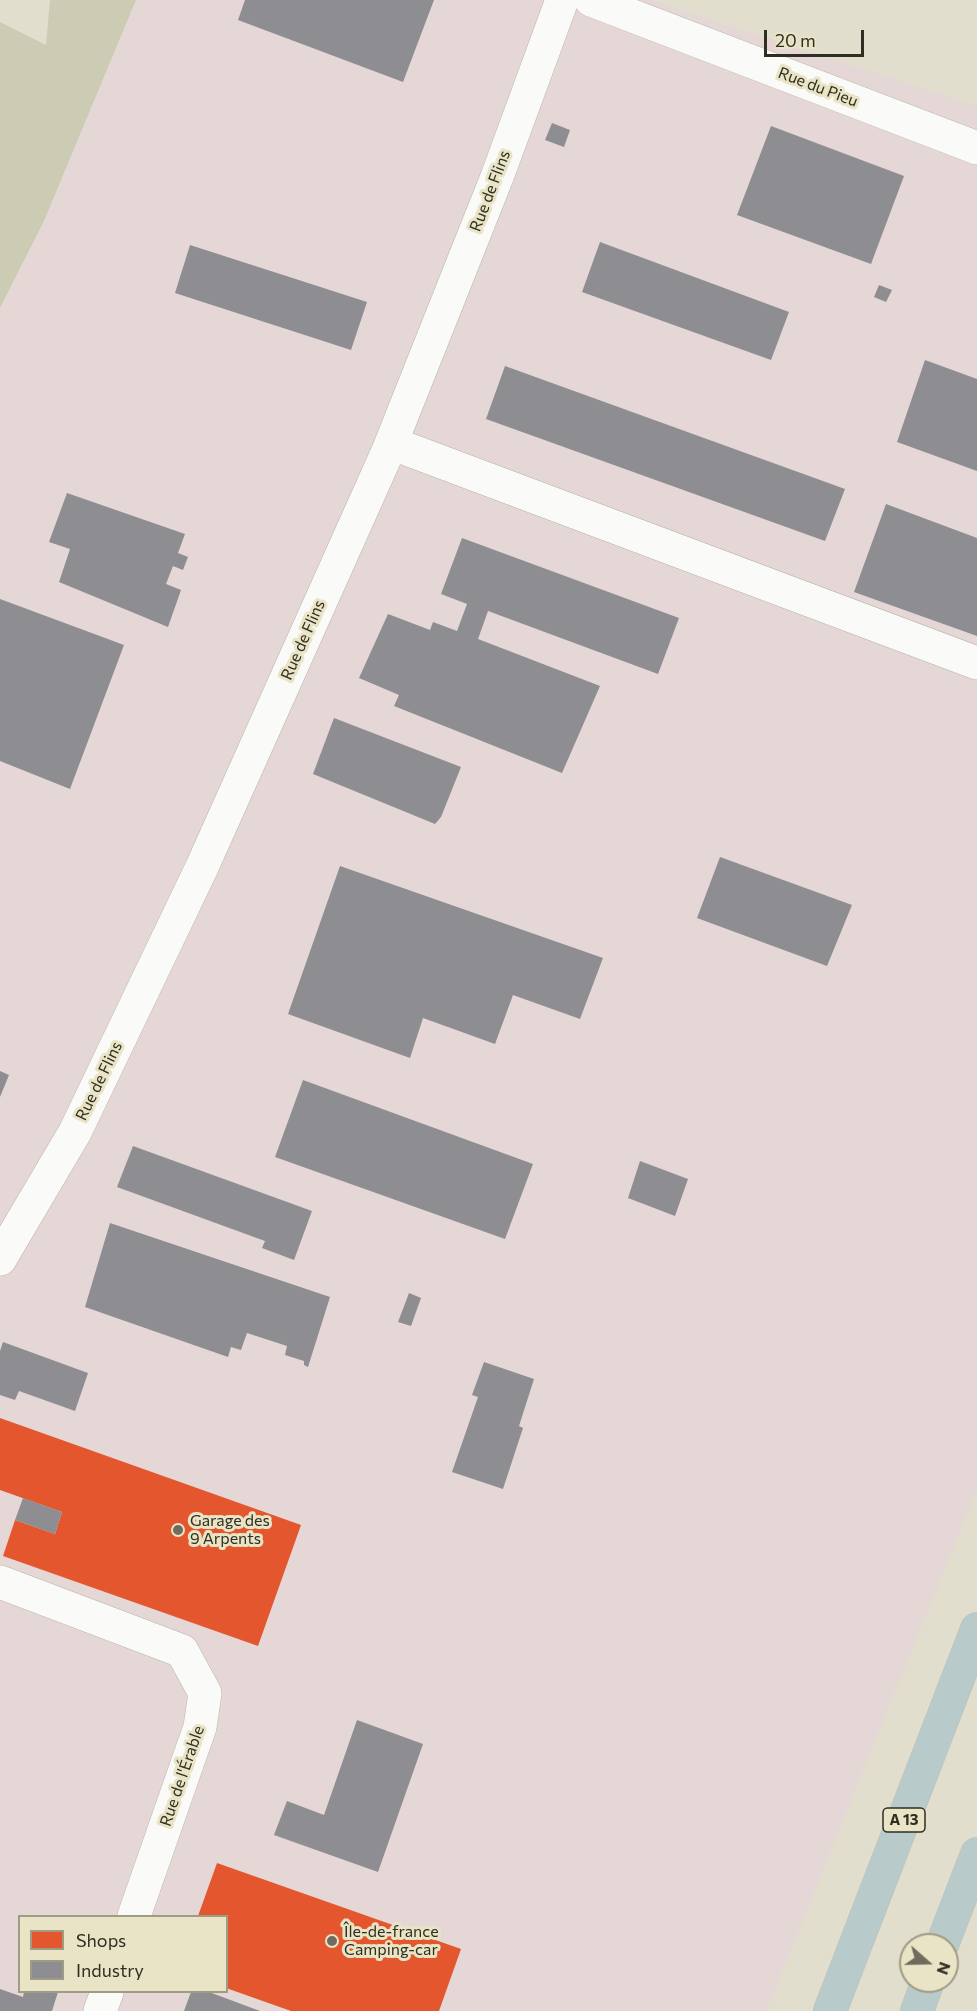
<!DOCTYPE html>
<meta charset="utf-8">
<style>
body{margin:0}
#map{position:relative;width:977px;height:2011px;overflow:hidden;background:#e1decd;font-family:Commissioner,sans-serif}
canvas{display:block}
.legend{position:absolute;left:18px;top:1915px;width:210px;height:78px;box-sizing:border-box;background:#e9e4c5;border:2px solid #9f9b84;margin:0;padding:8px 10px;list-style:none;font-size:18px;color:#2f2e22}
.legend li{display:flex;align-items:center;gap:12px;height:30px}
.legend b{width:30px;border:2px solid #9f9b84}
.north{position:absolute;left:899px;top:1933px;width:60px;height:60px;box-sizing:border-box;background:#e9e4c5;border:2px solid #9f9b84;border-radius:50%;rotate:110deg;font-size:16px;font-weight:700;line-height:24px;text-align:center;color:#2f2e22}
.north::after{content:'';display:block;margin:auto;width:21px;height:27px;background:#6d6c5e;clip-path:polygon(50% 0,100% 100%,50% 72%,0 100%)}
.scale{position:absolute;left:764px;top:30px;width:100px;height:27px;box-sizing:border-box;border:3px solid #2f2e22;border-top:0;padding-left:8px;font-size:18px;line-height:21px;white-space:nowrap;color:#2f2e22;-webkit-text-stroke:4px #e9e4c5;paint-order:stroke}
</style>
<div id="map">
<canvas width="977" height="2011"></canvas>
<ul class="legend">
<li><b style="height:16px;background:#e4572e"></b>Shops</li>
<li><b style="height:16px;background:#8d8d92"></b>Industry</li>
</ul>
<div class="north">N</div>
<div class="scale">20 m</div>
</div>
<script>
const c = document.querySelector('canvas').getContext('2d');
c.lineJoin = 'round';
function fillPath(path, color) { c.fillStyle = color; c.fill(path, 'evenodd'); }
const shape = rows => new Path2D(rows.map(r => 'M' + r).join(''));
function strokePath(path, color, width, dash) { c.strokeStyle = color; c.lineWidth = width; c.lineCap = dash ? 'butt' : 'round'; c.setLineDash(dash || []); c.stroke(path); }
function write(font, color, halo, rows, align = 'center') {
  c.font = font + ' Commissioner,sans-serif'; c.lineWidth = 6; c.setLineDash([]); c.textBaseline = 'middle'; c.strokeStyle = halo; c.fillStyle = color; for (const [text, x, y, turn = 0] of rows) {
    c.save(); c.translate(x, y); c.rotate((+turn || 0) * Math.PI / 180); c.textAlign = isNaN(turn) ? turn : align; if (halo) c.strokeText(text, 0, 0); c.fillText(text, 0, 0); c.restore();
  }
}
const industrial = shape([
 [136,0,650,0,977,106,977,1489,766,2011,0,2011,0,308,44,221],
 [20,1916,226,1916,226,1992,20,1992]
]);
const green = shape([
 [50,0,136,0,44,221,0,308,0,22,46,45]
]);
const shops = shape([
 [0,1418,301,1525,258,1646,3,1556,15,1520,55,1534,62,1512,0,1490],
 [217,1863,461,1949,439,2011,291,2011,226,1988,226,1916,198,1916]
]);
const industry = shape([
 [245,0,434,0,403,82,238,20],
 [552,123,570,130,564,147,545,140],
 [771,126,904,176,871,264,737,215],
 [600,242,789,312,771,360,582,292],
 [190,245,367,302,351,350,175,293],
 [879,285,892,290,886,302,874,297],
 [925,360,977,379,977,471,897,442],
 [505,366,845,489,825,541,486,419],
 [67,493,185,534,178,553,188,557,183,570,173,566,166,584,181,590,168,627,59,582,70,549,49,542],
 [886,504,977,538,977,636,854,592],
 [462,538,679,618,658,674,488,611,478,639,600,686,562,773,394,706,399,695,359,678,388,614,430,630,433,622,457,631,467,604,441,594],
 [0,599,124,645,70,789,0,761],
 [334,718,461,767,441,817,435,824,313,774],
 [720,857,852,905,827,966,697,918],
 [340,866,603,958,580,1019,513,995,495,1044,423,1018,410,1058,288,1014],
 [0,1071,9,1075,0,1097],
 [303,1080,533,1164,505,1239,275,1157],
 [133,1146,312,1211,294,1260,262,1248,265,1241,117,1187],
 [640,1161,688,1179,675,1216,628,1198],
 [110,1223,330,1297,308,1367,304,1365,304,1361,285,1355,287,1346,247,1333,241,1350,231,1347,228,1357,85,1307],
 [409,1293,421,1298,411,1326,398,1322],
 [3,1342,88,1373,75,1411,19,1391,15,1400,0,1395,0,1351],
 [484,1362,534,1379,519,1426,523,1428,503,1489,452,1472,478,1397,472,1395],
 [23,1498,62,1512,55,1534,15,1520],
 [357,1720,423,1744,378,1872,274,1835,287,1801,324,1815],
 [0,1989,23,1997,24,1992,58,1992,52,2011,0,2011],
 [191,1992,209,1992,260,2011,184,2011]
]);
const minor = shape([
 [591,0,977,148],
 [391,443,977,663],
 [0,1259,75,1132,202,867,388,451,497,177,562,0],
 [0,1582,182,1651,205,1693,200,1727,134,1916],
 [100,2011,107,1992]
]);
const highway = shape([
 [942,1945,977,1854],
 [830,2011,977,1629],
 [917,2011,928,1981]
]);
const markers = [
 [178,1530,6,"#6d6c5e"],
 [332,1941,6,"#6d6c5e"]
];
const shields = [
 [904,1820,42]
];
const shieldNames = [
 ["A 13",904,1820]
];
const streetNames = [
 ["Rue du Pieu",818,87,21],
 ["Rue de Flins",490,191,-69],
 ["Rue de Flins",303,640,-66],
 ["Rue de Flins",99,1081,-64],
 ["Rue de l'Érable",182,1776,-71]
];
const poiNames = [
 ["Garage des",190,1521],
 ["9 Arpents",190,1539],
 ["Île-de-france",344,1932],
 ["Camping-car",344,1950]
];
fillPath(industrial, '#e5d7d6');
fillPath(green, '#ccccb5');
fillPath(shops, '#e4572e');
fillPath(industry, '#8d8d92');
strokePath(minor, '#b7b5a8', 34);
strokePath(highway, '#bfbeb5', 34);
strokePath(minor, '#fafaf8', 33);
strokePath(highway, '#b8caca', 33);
for (const [x, y, r, color] of markers) { const dot = new Path2D(); dot.arc(x, y, r, 0, 2 * Math.PI); c.fillStyle = color; c.fill(dot); strokePath(dot, '#e9e4c5', 2); }
for (const [x, y, w] of shields) { const box = new Path2D(); box.roundRect(x - w / 2, y - 12, w, 24, 4.5); c.fillStyle = '#e9e4c5'; c.fill(box); strokePath(box, '#2f2e22', 1.5); }
write('bold 15px', '#2f2e22', null, shieldNames);
write('16px', '#2f2e22', '#e9e4c5', streetNames);
write('16px', '#2f2e22', '#e9e4c5', poiNames, 'left');
</script>
